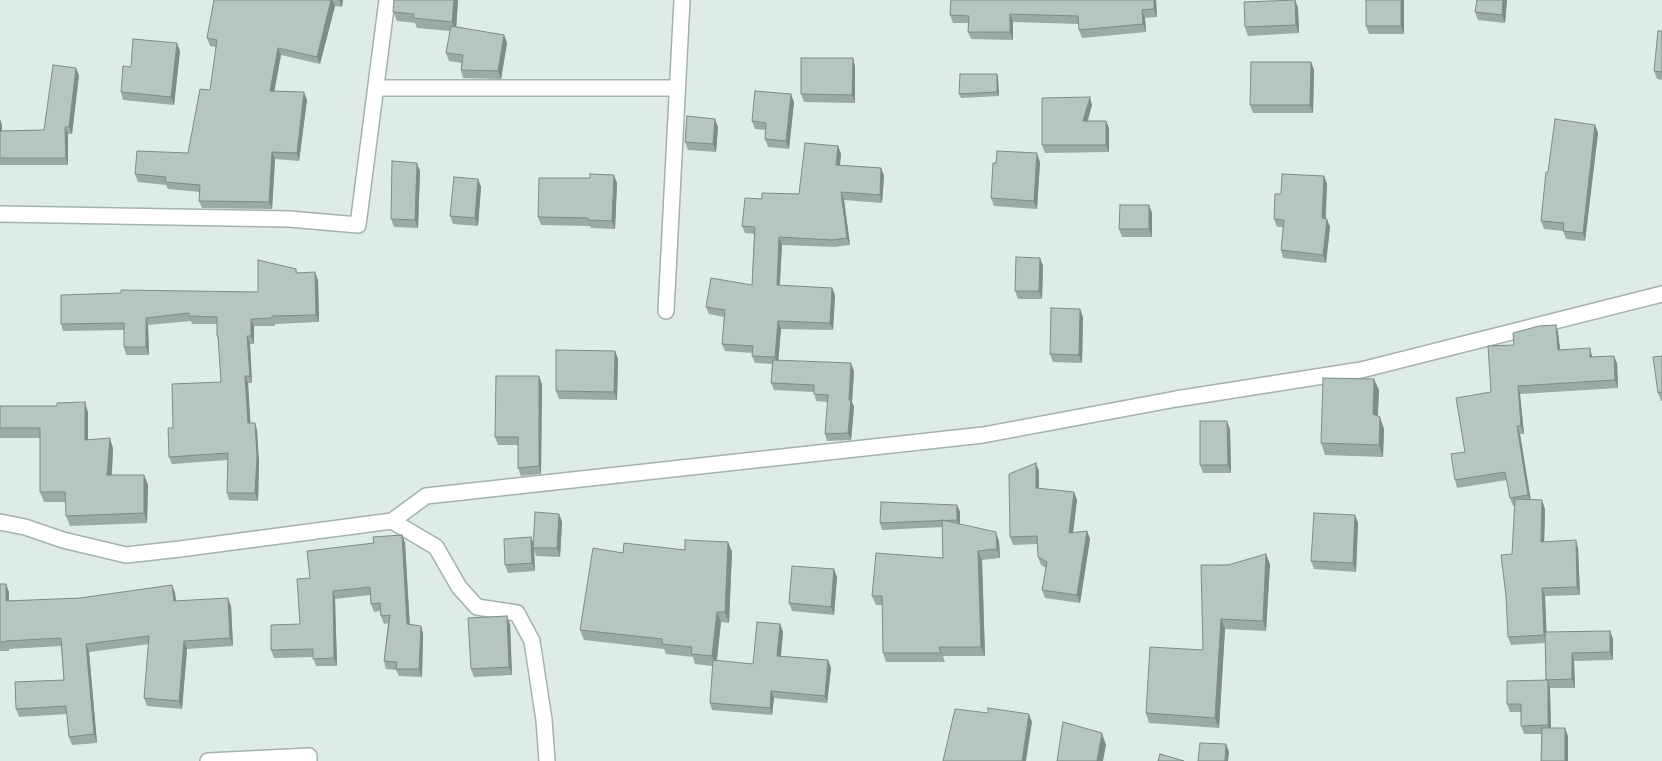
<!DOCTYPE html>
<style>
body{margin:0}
canvas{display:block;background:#dfebe6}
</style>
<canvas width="1662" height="761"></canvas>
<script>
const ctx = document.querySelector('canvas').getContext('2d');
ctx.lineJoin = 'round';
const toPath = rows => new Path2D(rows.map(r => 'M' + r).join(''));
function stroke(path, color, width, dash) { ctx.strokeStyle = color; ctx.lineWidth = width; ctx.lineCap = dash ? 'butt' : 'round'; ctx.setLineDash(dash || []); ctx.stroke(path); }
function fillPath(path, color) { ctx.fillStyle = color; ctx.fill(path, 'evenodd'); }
const minor = toPath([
 [376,88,677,88],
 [0,214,289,219,358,225,387,0],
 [666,311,682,0],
 [392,521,436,547,459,587,477,607,517,613,532,641,544,720,547,761],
 [0,522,25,527,63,540,126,555,180,549,392,521,426,496,983,435,1176,399,1361,370,1662,294],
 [208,761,309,756,309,761]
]);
const wall = toPath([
 [214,0,343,0,342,7,335,6,320,64,281,55,274,91,307,100,299,161,275,159,272,209,202,208,199,201,200,192,168,189,166,185,138,182,135,174,188,153,210,90,216,47,210,46,207,38],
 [458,0,456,27,504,35,507,43,501,79,463,78,461,70,462,63,449,61,446,53,450,31,417,28,415,23,397,21,393,12],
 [951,0,1156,0,1157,17,1145,18,1146,32,1082,38,1079,30,1079,24,1013,22,1013,40,971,39,968,32,969,23,953,23,950,15],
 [1295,0,1298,8,1299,33,1248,36,1245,27],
 [1507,0,1505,23,1478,20,1475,12],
 [1404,1,1404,34,1369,34,1366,26],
 [1662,31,1662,80,1657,79,1654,71],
 [180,51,174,105,123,100,121,92,131,67],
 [853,58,855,67,855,103,804,102,801,94],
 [1311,62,1314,70,1313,113,1253,113,1250,105],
 [997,74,998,78,999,96,961,98,959,94],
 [79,75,72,134,68,134,68,165,0,165,0,119,2,125,2,131,44,130],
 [794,102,789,149,768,147,765,139,766,130,755,129,752,121],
 [1092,105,1088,121,1106,121,1109,128,1109,152,1045,153,1042,145],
 [1595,125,1598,133,1585,241,1566,239,1563,231,1544,229,1541,221,1548,172],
 [718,127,716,152,688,150,685,142],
 [838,146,841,154,840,165,881,168,884,176,882,203,844,200,850,245,835,247,782,245,780,286,832,288,835,295,833,330,781,329,778,360,854,371,852,402,854,407,851,440,827,441,825,434,828,402,816,401,814,392,774,390,771,383,772,364,755,363,752,356,753,353,725,351,722,344,724,317,709,314,706,307,752,285,754,234,745,233,742,226,799,194],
 [1040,162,1037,209,994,206,991,198],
 [420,171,418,228,394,227,391,219],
 [1324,176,1327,184,1326,219,1330,227,1326,263,1283,258,1281,250,1283,227,1277,227,1274,219,1281,194],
 [478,179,481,187,478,226,453,224,450,216],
 [617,183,615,229,591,228,590,226,541,225,538,217],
 [1149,205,1152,213,1152,237,1122,237,1119,229],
 [1040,258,1043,266,1042,299,1018,299,1015,291],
 [296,269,297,273,318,280,319,322,275,324,275,326,254,326,254,344,250,344,252,383,248,383,250,423,257,430,259,464,258,501,229,500,227,493,228,460,172,464,169,457,173,428,221,382,219,342,217,336,217,324,192,324,191,321,148,325,149,355,126,355,124,347,124,330,63,331,61,324,258,292],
 [1083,317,1082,363,1053,362,1050,354],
 [1558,332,1560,350,1592,357,1617,363,1618,388,1520,394,1524,434,1520,434,1531,500,1545,509,1544,542,1578,548,1580,595,1545,596,1546,632,1613,639,1613,660,1574,661,1575,688,1550,688,1551,728,1568,736,1568,761,1541,761,1542,734,1524,734,1521,726,1521,712,1510,712,1507,704,1546,680,1545,643,1511,645,1508,637,1515,506,1513,506,1510,498,1507,480,1457,488,1455,480,1465,452,1491,392,1514,345],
 [615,351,618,359,617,400,559,399,556,391],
 [1662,356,1662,401,1661,401,1658,393],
 [542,384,541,474,521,476,518,468,518,445,498,445,495,437],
 [1379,390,1378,416,1384,429,1383,457,1325,455,1321,443],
 [0,406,88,412,88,440,113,448,112,475,144,475,148,485,147,523,70,526,66,516,66,502,44,502,40,492,40,438,0,438],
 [1230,429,1231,473,1203,473,1200,465],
 [1039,471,1039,488,1074,492,1077,500,1073,533,1087,531,1090,539,1080,603,1045,598,1042,590,1046,568,1041,565,1038,557,1038,544,1013,545,1010,537],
 [957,505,960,512,960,524,999,541,1000,558,982,560,985,656,943,656,945,662,886,662,883,653,882,605,876,605,872,596,943,558,942,527,882,530,880,523],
 [559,514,562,522,560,557,536,556,534,550,535,571,508,573,505,565,531,537,533,544],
 [1355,515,1358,523,1356,572,1314,569,1311,561],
 [402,535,405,543,410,625,421,626,423,634,422,677,399,676,396,670,386,669,384,661,388,623,384,624,381,616,380,611,374,612,371,604,370,595,335,599,337,666,316,666,313,657,274,658,271,650,300,624,310,578,374,543],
 [728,542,732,552,729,623,721,622,717,661,753,664,780,624,783,632,781,656,828,660,831,668,827,703,774,698,772,715,712,710,710,703,713,666,695,664,693,657,666,654,664,649,584,640,580,630,623,553,685,550],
 [1270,564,1266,631,1225,629,1219,728,1149,723,1146,713,1203,650,1201,565],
 [837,577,834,615,792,611,789,603],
 [0,584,9,592,9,601,80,598,172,585,175,593,176,601,231,606,233,646,187,649,182,709,147,706,144,698,149,644,89,652,97,743,72,745,69,737,67,714,19,717,16,709,64,680,61,646,9,649,9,651,0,651],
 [510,624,512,675,474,677,471,669]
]);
const shadedWall = toPath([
 [331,0,332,0,335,6,320,64,317,57],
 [339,0,343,0,342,7],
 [454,0,458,0,456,31,452,22],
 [1154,0,1156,0,1157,17,1154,9],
 [1295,0,1298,8,1299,33,1296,25],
 [1401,0,1404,0,1404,34,1401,26],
 [1503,0,1507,0,1505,23,1502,15],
 [1142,10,1145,18,1146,32,1143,24],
 [1010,14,1013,22,1013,40,1010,32],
 [504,35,507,43,501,79,498,71],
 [177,43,180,51,174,105,171,97],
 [278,48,281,55,273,99,270,91],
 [853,58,855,67,855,103,852,95],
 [1311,62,1314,70,1313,113,1310,105],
 [76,68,79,75,72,134,69,127],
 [997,74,998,78,999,96,997,92],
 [304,92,307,100,299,161,297,153],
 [791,94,794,102,789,149,786,141],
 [1090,97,1092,105,1085,128,1083,121],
 [0,119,2,125,2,138,0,133],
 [715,119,718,127,716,152,713,144],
 [1106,121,1109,128,1109,152,1106,145],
 [1595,125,1598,133,1585,241,1583,233],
 [65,127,68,134,68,165,66,158],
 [838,146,841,154,839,172,836,165],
 [272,152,275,159,272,209,269,202],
 [1037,153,1040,162,1037,209,1034,201],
 [417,163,420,171,418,228,415,220],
 [881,168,884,176,882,203,880,195],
 [614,175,617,183,615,229,612,221],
 [1324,176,1327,184,1325,226,1322,218],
 [478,179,481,187,478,226,475,218],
 [841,192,844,200,850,245,847,238],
 [1149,205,1152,213,1152,237,1149,229],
 [1327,219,1330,227,1326,263,1323,255],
 [779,237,782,245,779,293,777,285],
 [1040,258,1043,266,1042,299,1039,291],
 [315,272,318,280,319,322,316,315],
 [832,288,835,295,833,330,830,323],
 [1080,309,1083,317,1082,363,1079,355],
 [146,318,148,325,149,355,146,347],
 [251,319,254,326,254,344,251,336],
 [778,321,781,329,778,365,775,357],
 [1556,325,1558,332,1561,357,1558,350],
 [247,336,250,344,252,383,250,376],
 [1590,348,1592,356,1593,364,1590,357],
 [615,351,618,359,617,400,614,392],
 [1614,356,1617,363,1618,388,1615,380],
 [851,363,854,371,852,402,854,407,851,440,848,433,849,400],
 [245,376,248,383,251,431,248,423],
 [539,376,542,384,541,474,539,466],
 [1374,379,1379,390,1377,426,1373,414],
 [1518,386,1520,394,1524,434,1521,426],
 [85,402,88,412,88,450,85,440],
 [1380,417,1384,429,1383,457,1379,445],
 [1227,421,1230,429,1231,473,1228,465],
 [255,423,257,430,259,464,258,501,255,493],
 [1517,426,1520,434,1531,503,1528,495],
 [110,438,113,448,111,485,107,475],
 [1036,463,1039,471,1039,496,1036,488],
 [144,475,148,485,147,523,144,513],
 [1074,492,1077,500,1072,541,1069,533],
 [1542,500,1545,509,1544,550,1541,542],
 [957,505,960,512,960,527,957,520],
 [559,514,562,522,560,557,557,548],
 [1355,515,1358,523,1356,572,1353,563],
 [1087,531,1090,539,1080,603,1077,595],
 [996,532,999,541,1000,558,997,549],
 [402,535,405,543,410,632,407,624],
 [531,537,534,545,533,548,534,550,535,571,532,563],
 [1576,540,1578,548,1580,595,1577,587],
 [728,542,732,552,729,623,725,612],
 [978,551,982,560,985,656,981,647],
 [1266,554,1270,564,1266,631,1263,621],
 [834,569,837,577,834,615,831,607],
 [6,584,9,592,9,609,6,601],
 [172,585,175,593,177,609,174,601],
 [1542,588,1545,596,1547,643,1544,635],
 [333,591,335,599,337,666,334,658],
 [228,598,231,606,233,646,230,638],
 [717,612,721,622,716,666,712,656],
 [507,616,510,624,512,675,509,667],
 [1221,619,1225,629,1219,728,1215,718],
 [780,624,783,632,780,663,777,656],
 [421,626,423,634,422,677,419,669],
 [1610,631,1613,639,1613,660,1610,652],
 [184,641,187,649,182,709,179,701],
 [86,644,89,652,97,743,94,734],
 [1572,653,1574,661,1575,688,1572,679],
 [828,660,831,668,827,703,825,696],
 [1548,680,1550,688,1551,733,1548,725],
 [771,691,774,698,772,715,770,708],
 [1029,714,1032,722,1026,761,1022,761],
 [1565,728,1568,736,1568,761,1565,761],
 [1102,733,1106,745,1103,761,1097,761],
 [1226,744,1229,752,1228,761,1225,761]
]);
const building = toPath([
 [214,0,331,0,317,57,278,48,270,91,304,92,297,153,272,152,269,202,199,201,200,185,165,182,166,177,135,174,137,151,188,153,200,89,210,90,217,40,207,38,214,0],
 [394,0,454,0,452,22,413,18,414,14,393,12,394,0],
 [951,0,1154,0,1154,9,1142,10,1143,24,1079,30,1078,16,1010,14,1010,32,968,32,969,16,950,15,951,0],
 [1295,0,1296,25,1245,27,1244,2,1295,0],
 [1366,0,1401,0,1401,26,1366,26,1366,0],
 [1477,0,1503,0,1502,15,1475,12,1477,0],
 [451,26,504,35,498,71,461,70,463,55,446,53,451,26],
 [1658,31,1662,31,1662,72,1654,71,1658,31],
 [133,39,177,43,171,97,121,92,123,66,131,67,133,39],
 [801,58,853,58,852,95,801,94,801,58],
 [1251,62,1311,62,1310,105,1250,105,1251,62],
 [53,65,76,68,69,127,65,127,66,158,0,158,0,131,44,130,53,65],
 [960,74,997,74,997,92,959,94,960,74],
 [755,91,791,94,786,141,765,139,766,123,752,121,755,91],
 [1090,97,1083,121,1106,121,1106,145,1042,145,1042,98,1090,97],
 [687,116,715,119,713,144,685,142,687,116],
 [1555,119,1595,125,1583,233,1563,231,1564,223,1541,221,1546,172,1548,172,1555,119],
 [805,143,838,146,836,165,881,168,880,195,841,192,847,238,832,240,779,237,777,285,832,288,830,323,778,321,775,357,752,356,753,346,722,344,725,310,706,307,711,278,752,285,755,227,742,226,745,198,762,199,762,193,799,194,805,143],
 [997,151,1037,153,1034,201,991,198,993,163,996,163,997,151],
 [392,161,417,163,415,220,391,219,392,161],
 [590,174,614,175,612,221,588,220,588,218,538,217,539,178,590,178,590,174],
 [1282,174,1324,176,1322,218,1327,219,1323,255,1281,250,1284,220,1274,219,1275,194,1281,194,1282,174],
 [454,177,478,179,475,218,450,216,454,177],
 [1120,205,1149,205,1149,229,1119,229,1120,205],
 [1016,257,1040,258,1039,291,1015,291,1016,257],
 [258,260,296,269,296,273,315,272,316,315,272,316,272,318,251,319,251,336,247,336,250,376,245,376,248,423,255,423,257,456,255,493,227,493,228,453,169,457,168,428,173,428,172,384,221,382,218,336,217,336,217,317,189,316,189,313,146,318,146,347,124,347,124,323,61,324,61,295,121,293,121,290,258,292,258,260],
 [1051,308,1080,309,1079,355,1050,354,1051,308],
 [1556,325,1558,350,1590,348,1590,357,1614,356,1615,380,1518,386,1521,426,1517,426,1528,495,1510,498,1505,472,1455,480,1451,454,1465,452,1456,398,1491,392,1488,346,1514,345,1513,333,1539,326,1556,325],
 [556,350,615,351,614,392,556,391,556,350],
 [1662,356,1662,392,1658,393,1653,357,1662,356],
 [773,360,851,363,849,400,851,400,848,433,825,434,828,395,814,394,814,385,771,383,773,360],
 [496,376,539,376,539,466,518,468,518,437,495,437,496,376],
 [1323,378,1374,379,1373,414,1380,417,1379,445,1321,443,1323,378],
 [85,402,85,440,110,438,107,475,144,475,144,513,66,516,65,492,40,492,40,428,0,428,0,406,57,406,57,403,85,402],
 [1200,421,1227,421,1228,465,1200,465,1200,421],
 [1036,463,1036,488,1074,492,1069,533,1087,531,1077,595,1042,590,1047,562,1038,557,1037,536,1010,537,1009,474,1036,463],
 [1515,499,1542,500,1541,542,1576,540,1577,587,1542,588,1544,635,1508,637,1506,596,1501,555,1512,554,1515,499],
 [881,502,957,505,957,520,880,523,881,502],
 [535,512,559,514,557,548,533,548,535,512],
 [1314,513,1355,515,1353,563,1311,561,1314,513],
 [942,520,996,532,997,549,978,551,981,647,939,647,941,653,883,653,882,596,872,596,876,553,943,558,942,520],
 [402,535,407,624,421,626,419,669,396,669,397,662,384,661,390,615,381,616,380,603,371,604,370,587,333,591,334,658,313,659,313,649,271,650,271,625,300,624,297,579,310,578,307,551,374,543,373,537,402,535],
 [531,537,532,563,505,565,504,539,531,537],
 [685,540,728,542,725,612,717,612,712,656,691,654,692,647,662,644,662,639,580,630,593,548,623,553,624,543,685,550,685,540],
 [1266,554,1263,621,1221,619,1215,718,1146,713,1150,647,1203,650,1201,565,1228,565,1266,554],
 [792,566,834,569,831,607,789,603,792,566],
 [0,584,6,584,6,601,80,598,172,585,174,601,228,598,230,638,184,641,179,701,144,698,149,636,86,644,94,734,69,737,66,706,16,709,15,682,64,680,61,638,6,641,6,642,0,642,0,584],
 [507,616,509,667,471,669,468,618,507,616],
 [757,622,780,624,777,656,828,660,825,696,771,691,770,708,710,703,713,660,753,664,757,622],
 [1610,631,1610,652,1572,653,1572,679,1546,680,1545,632,1610,631],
 [1548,680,1548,725,1521,726,1521,704,1507,704,1507,681,1548,680],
 [988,708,1029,714,1022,761,943,761,955,709,988,713,988,708],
 [1063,722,1102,733,1097,761,1057,761,1063,722],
 [1542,728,1565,728,1565,761,1541,761,1542,728],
 [1200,743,1226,744,1225,761,1198,761,1200,743],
 [1160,754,1184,761,1158,761,1160,754]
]);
stroke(minor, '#a2b3ad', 18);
stroke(minor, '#fff', 15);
fillPath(wall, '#9baaa4');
fillPath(shadedWall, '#7e8b86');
fillPath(building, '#b4c6bf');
stroke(building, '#7e8b86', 1);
</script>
